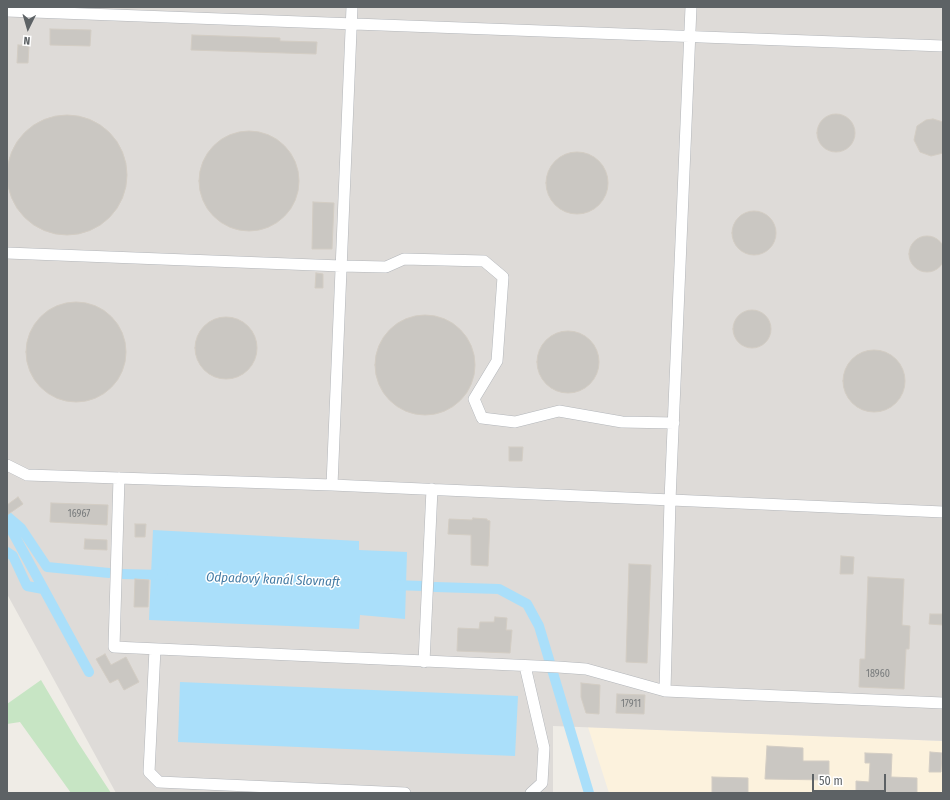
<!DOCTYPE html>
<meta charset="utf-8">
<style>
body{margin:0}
#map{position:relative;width:950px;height:800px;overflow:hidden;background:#efece6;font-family:"Fira Sans Condensed",sans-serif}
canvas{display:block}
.frame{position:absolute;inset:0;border:8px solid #5d6265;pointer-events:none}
.north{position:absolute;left:8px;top:8px;width:40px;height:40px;-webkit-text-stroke:3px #fff;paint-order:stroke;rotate:185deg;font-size:11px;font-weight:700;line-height:16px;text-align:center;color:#5d6265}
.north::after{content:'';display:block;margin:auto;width:14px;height:18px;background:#5d6265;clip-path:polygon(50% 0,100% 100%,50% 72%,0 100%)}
.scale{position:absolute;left:812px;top:774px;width:74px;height:18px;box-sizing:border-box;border:2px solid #5d6265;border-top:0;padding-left:5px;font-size:12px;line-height:14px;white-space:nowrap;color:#5d6265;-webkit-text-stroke:3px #fff;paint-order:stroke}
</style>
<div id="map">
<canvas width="950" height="800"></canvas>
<div class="frame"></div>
<div class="north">N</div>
<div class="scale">50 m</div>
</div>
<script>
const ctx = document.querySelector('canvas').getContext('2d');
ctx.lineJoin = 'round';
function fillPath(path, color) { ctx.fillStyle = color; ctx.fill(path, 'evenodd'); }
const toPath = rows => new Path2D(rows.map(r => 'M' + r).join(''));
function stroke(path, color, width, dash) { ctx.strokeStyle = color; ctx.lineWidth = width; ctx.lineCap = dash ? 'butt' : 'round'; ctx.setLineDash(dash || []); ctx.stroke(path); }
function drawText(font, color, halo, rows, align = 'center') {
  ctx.font = font + ' "Fira Sans Condensed",sans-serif'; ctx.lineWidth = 3; ctx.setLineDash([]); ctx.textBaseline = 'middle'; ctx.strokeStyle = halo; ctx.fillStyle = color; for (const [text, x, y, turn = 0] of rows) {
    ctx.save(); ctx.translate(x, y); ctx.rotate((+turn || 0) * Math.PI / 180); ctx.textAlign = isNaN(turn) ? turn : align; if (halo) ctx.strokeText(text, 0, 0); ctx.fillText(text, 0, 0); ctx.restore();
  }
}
const commercial = toPath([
 [588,727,943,741,943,793,609,793]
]);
const industrial = toPath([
 [7,7,943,7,943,741,553,726,553,793,104,793,116,793,7,594]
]);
const green = toPath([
 [41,680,77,741,111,793,71,793,20,722,7,724,7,704]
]);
const water = toPath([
 [153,530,359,541,359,550,407,552,405,619,360,615,359,629,149,620],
 [180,682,518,696,515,756,178,742]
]);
const canal = toPath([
 [7,516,21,528,47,567,109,573],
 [7,522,89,672],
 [7,552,13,556,27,586,43,589],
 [123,574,163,575],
 [393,585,423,586],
 [435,587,499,589,527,604,539,626,589,793]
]);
const building = toPath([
 [50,29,91,30,90,46,50,45,50,29],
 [192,35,280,38,280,41,317,42,316,54,191,50,192,35],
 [18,45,29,45,28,63,17,63,18,45],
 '817 133a19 19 0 1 1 38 0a19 19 0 1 1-38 0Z',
 '7 175a60 60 0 1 1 120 0a60 60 0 1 1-120 0Z',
 [933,119,943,122,943,153,931,156,920,152,914,140,917,126,926,120,933,119],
 '199 181a50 50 0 1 1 100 0a50 50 0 1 1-100 0Z',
 '546 183a31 31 0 1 1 62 0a31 31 0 1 1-62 0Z',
 [313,202,334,203,332,249,312,249,313,202],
 '732 233a22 22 0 1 1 44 0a22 22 0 1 1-44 0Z',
 '909 254a18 18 0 1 1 36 0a18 18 0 1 1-36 0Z',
 [316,273,323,274,323,288,315,288,316,273],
 '26 352a50 50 0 1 1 100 0a50 50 0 1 1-100 0Z',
 '733 329a19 19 0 1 1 38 0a19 19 0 1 1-38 0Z',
 '375 365a50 50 0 1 1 100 0a50 50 0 1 1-100 0Z',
 '195 348a31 31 0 1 1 62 0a31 31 0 1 1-62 0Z',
 '537 362a31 31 0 1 1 62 0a31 31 0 1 1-62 0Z',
 '843 381a31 31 0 1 1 62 0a31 31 0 1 1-62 0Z',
 [509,447,523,447,522,461,509,461,509,447],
 [18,497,23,504,7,515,7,505,18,497],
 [51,503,108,505,107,525,50,522,51,503],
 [473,518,487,519,487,520,490,521,488,566,471,565,471,535,448,534,449,519,472,520,473,518],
 [135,524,146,524,145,537,135,537,135,524],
 [85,539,107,540,107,550,84,549,85,539],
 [841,556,854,557,853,574,840,574,841,556],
 [629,564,651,565,647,663,626,662,629,564],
 [868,577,904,579,902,625,910,626,909,649,906,649,904,689,859,687,860,659,865,659,868,577],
 [135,579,149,580,148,607,134,607,135,579],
 [930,614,943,614,943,625,929,624,930,614],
 [495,617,507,618,506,630,512,630,510,653,457,651,458,628,479,629,480,622,494,622,495,617],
 [105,654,111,665,126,657,139,682,124,690,118,679,110,683,96,659,105,654],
 [581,683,600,685,599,714,586,713,581,697,581,683],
 [617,694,645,695,644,714,616,713,617,694],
 [767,746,803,748,803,761,829,761,829,780,765,779,767,746],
 [930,752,942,753,941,772,929,772,930,752],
 [865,753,892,754,891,777,917,778,917,793,856,793,856,781,869,782,870,763,865,763,865,753],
 [712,777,748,778,748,793,712,793,712,777]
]);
const minor = toPath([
 [7,11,943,46],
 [7,253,341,266,386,267,404,259,484,261,503,277,497,361,474,399,482,418,515,422,559,411,622,422,674,423],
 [7,465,27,475,332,485,352,7],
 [119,478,114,647,558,667,586,669,665,691,943,703],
 [332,485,943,512],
 [155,649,149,772,159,782,405,793],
 [424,662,432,489],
 [525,666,544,748,542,783,531,793],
 [665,691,670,500,691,7]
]);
const numberNames = [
 ["16967",79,514],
 ["18960",878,674],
 ["17911",631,704]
];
const waterNames = [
 ["Odpadový kanál Slovnaft",273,580,2]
];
fillPath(commercial, '#fcf2dd');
fillPath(industrial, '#dedbd8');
fillPath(green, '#c7e5c4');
fillPath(water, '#aadffa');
stroke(canal, '#aadffa', 10);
fillPath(building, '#cac7c2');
stroke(building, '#d3cdc4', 1);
stroke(minor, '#b3b6ba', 12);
stroke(minor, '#fff', 11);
drawText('10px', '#787b7c', null, numberNames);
drawText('italic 13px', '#447ba4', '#fff', waterNames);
</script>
